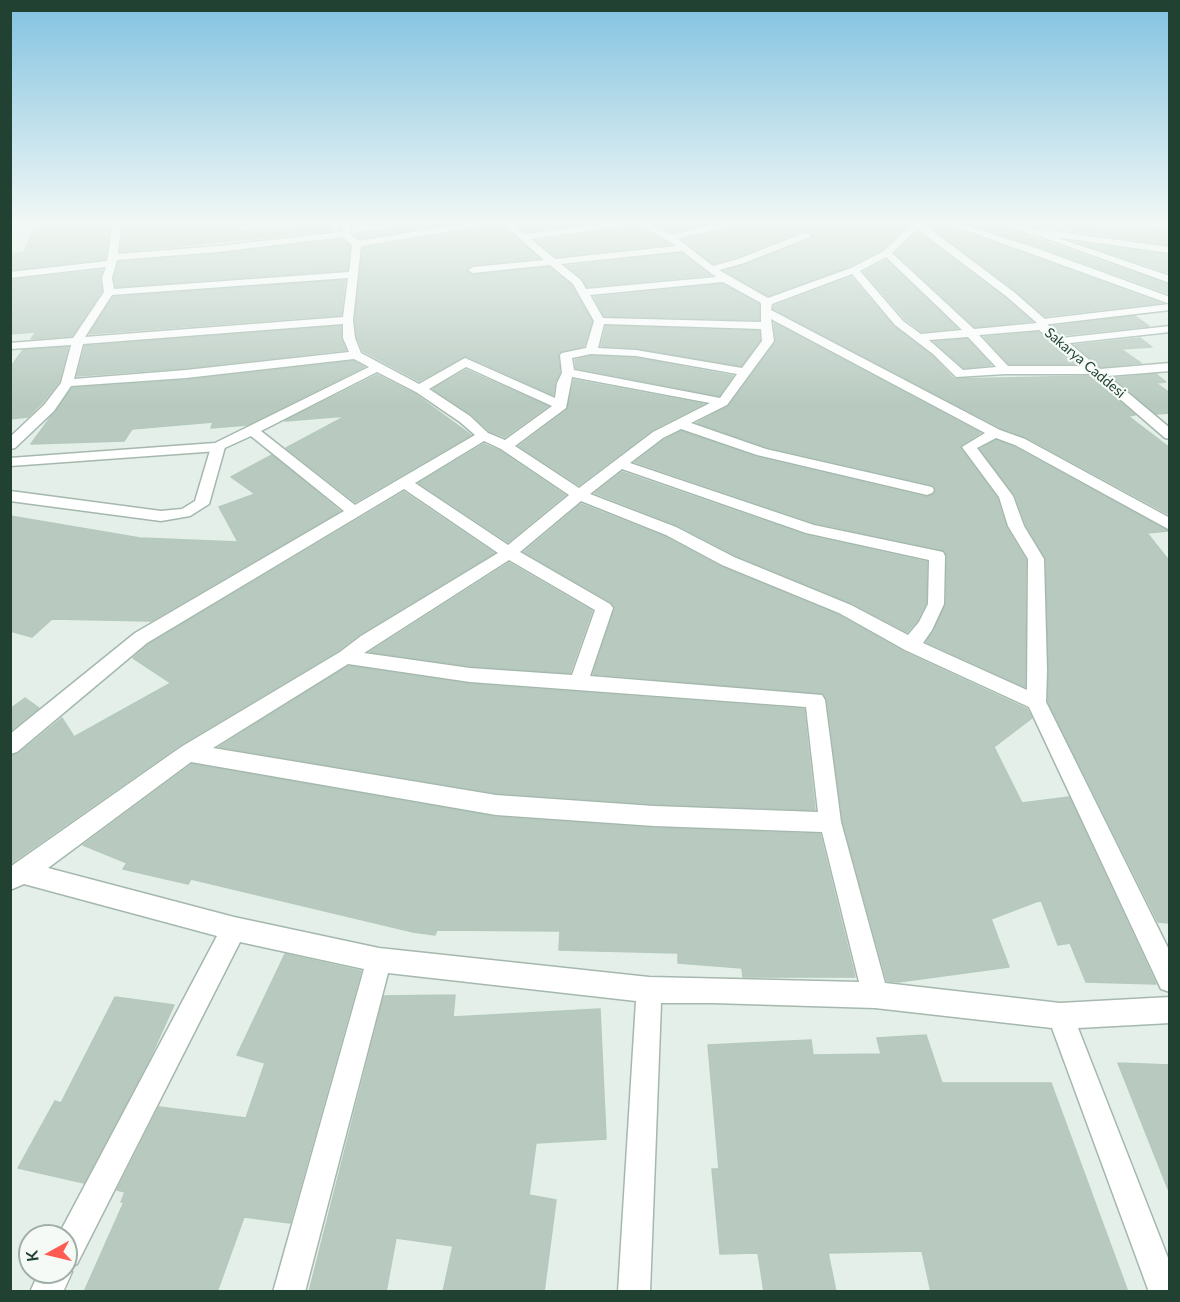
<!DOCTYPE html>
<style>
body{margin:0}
#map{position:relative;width:1180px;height:1302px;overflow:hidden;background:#e3efe8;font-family:Lato,sans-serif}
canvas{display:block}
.frame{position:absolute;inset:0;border:12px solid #214233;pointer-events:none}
.north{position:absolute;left:18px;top:1224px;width:60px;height:60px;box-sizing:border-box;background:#f5faf6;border:2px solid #a0b0a8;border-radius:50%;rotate:262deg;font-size:16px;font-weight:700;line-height:24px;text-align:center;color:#214233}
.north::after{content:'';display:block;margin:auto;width:21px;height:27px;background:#ff5b51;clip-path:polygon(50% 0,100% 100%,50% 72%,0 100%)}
</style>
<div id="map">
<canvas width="1180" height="1302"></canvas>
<div class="frame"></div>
<div class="north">K</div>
</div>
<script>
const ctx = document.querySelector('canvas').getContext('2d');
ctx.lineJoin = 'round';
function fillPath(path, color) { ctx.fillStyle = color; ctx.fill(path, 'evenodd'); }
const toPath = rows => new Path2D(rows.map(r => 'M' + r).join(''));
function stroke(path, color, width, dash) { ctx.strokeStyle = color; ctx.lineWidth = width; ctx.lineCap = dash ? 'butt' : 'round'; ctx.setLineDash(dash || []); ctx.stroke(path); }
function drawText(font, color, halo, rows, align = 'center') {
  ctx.font = font + ' Lato,sans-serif'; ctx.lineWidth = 4.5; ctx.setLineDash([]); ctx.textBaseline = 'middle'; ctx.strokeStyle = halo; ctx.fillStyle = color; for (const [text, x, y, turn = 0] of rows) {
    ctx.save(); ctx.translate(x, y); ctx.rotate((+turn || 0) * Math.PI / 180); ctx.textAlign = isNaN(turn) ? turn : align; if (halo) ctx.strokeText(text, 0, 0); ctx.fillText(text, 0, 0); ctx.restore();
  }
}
const building = toPath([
 [36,223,111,223,105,259,10,270,10,254,24,252,36,223],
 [123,223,240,223,241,230,332,224,332,231,120,252,123,223],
 [393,223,455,223,360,239,354,233,394,228,393,223],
 [487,223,500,223,539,258,473,265,467,268,467,272,473,275,549,267,571,285,592,321,584,346,558,353,560,373,555,382,553,395,466,356,419,381,363,351,357,337,355,320,363,248,481,228,487,223],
 [514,223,593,223,526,232,514,223],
 [629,223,636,223,669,244,556,257,536,241,623,228,629,223],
 [652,223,712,223,672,233,652,223],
 [735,223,910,223,883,249,850,266,768,296,725,271,811,239,812,231,803,231,737,257,713,264,683,240,733,227,735,223],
 [925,223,944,223,945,225,1160,303,1045,316,1015,290,925,223],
 [964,223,1001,223,1026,235,1170,285,1170,294,1040,247,964,223],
 [1020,223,1056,223,1156,230,1170,234,1170,245,1020,223],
 [917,232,1005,298,1032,321,975,327,895,253,917,232],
 [342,239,350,246,347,270,116,287,114,278,119,262,218,254,342,239],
 [1079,243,1170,255,1170,273,1079,243],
 [681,253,710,275,587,287,582,278,567,266,681,253],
 [886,260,957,328,922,332,905,319,864,272,886,260],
 [103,270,100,278,102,291,72,336,31,339,36,332,10,334,10,280,103,270],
 [851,277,893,326,932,356,954,379,1090,376,1135,415,1128,416,1170,448,1170,515,1026,437,1001,428,773,309,774,306,851,277],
 [345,280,341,315,89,334,113,297,345,280],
 [723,284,759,304,759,320,604,316,594,297,723,284],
 [1135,316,1149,326,1064,335,1053,326,1135,316],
 [774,323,980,433,961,445,960,448,997,498,1006,527,1026,560,1025,687,926,642,946,604,947,556,943,550,815,523,635,462,664,440,681,431,756,457,926,497,934,494,936,489,933,485,767,447,697,423,729,406,776,342,774,323],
 [341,326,341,339,346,350,186,368,77,376,85,346,341,326],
 [606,326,759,331,760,340,741,366,636,348,601,346,606,326],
 [1038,332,1076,364,1009,364,984,337,1038,332],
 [1140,338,1152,347,1121,349,1141,363,1101,367,1075,345,1140,338],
 [967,339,991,365,964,368,934,342,967,339],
 [68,347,59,382,42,403,28,417,10,419,10,368,23,350,68,347],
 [591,356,636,358,733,376,719,396,576,368,575,360,591,356],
 [354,361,364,367,247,425,211,428,213,422,132,429,124,441,31,444,72,388,186,380,354,361],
 [466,370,548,406,505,437,489,431,471,414,433,389,466,370],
 [1156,374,1166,382,1156,383,1170,393,1170,413,1156,414,1114,378,1156,374],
 [377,375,415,394,471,435,355,502,286,448,346,416,285,421,377,375],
 [574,380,703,404,652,430,579,485,519,446,567,410,574,380],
 [996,440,1014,447,1168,531,1147,533,1170,562,1170,923,1158,922,1048,702,1046,559,1026,525,1015,495,980,449,996,440],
 [484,444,500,451,565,495,508,542,419,483,484,444],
 [272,455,340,511,151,621,52,619,32,637,10,631,10,516,140,538,238,542,219,507,255,494,231,477,272,455],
 [622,472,805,535,927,562,926,603,917,621,907,632,852,603,735,555,677,525,595,493,622,472],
 [404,492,494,553,360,634,339,650,180,745,10,864,10,756,18,754,62,718,74,737,171,683,133,658,149,644,404,492],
 [581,504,665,537,721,567,838,615,904,652,1027,709,1032,718,994,747,1022,803,1069,797,1156,984,1086,982,1070,943,1058,945,1041,900,991,919,1009,967,898,982,887,981,843,822,827,700,824,694,593,674,615,607,611,602,524,552,581,504],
 [509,563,592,611,570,673,470,666,370,652,509,563],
 [348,666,470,684,804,709,815,810,654,804,496,793,219,747,348,666],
 [25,698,39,708,10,731,10,709,25,698],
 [192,764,496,817,654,828,820,834,855,977,743,977,742,968,678,963,678,953,559,950,560,931,437,930,435,935,413,932,191,879,188,884,123,869,127,863,83,845,192,764],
 [285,954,361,971,290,1223,244,1217,217,1292,84,1292,124,1202,121,1202,125,1192,117,1190,159,1107,246,1118,265,1063,237,1055,285,954],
 [455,995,453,1017,600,1009,606,1139,536,1143,529,1195,556,1200,544,1292,443,1292,453,1246,396,1238,386,1292,309,1292,384,996,455,995],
 [115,997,174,1005,150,1058,84,1183,18,1168,55,1101,61,1103,115,997],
 [926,1035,942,1083,1051,1083,1128,1292,931,1292,922,1251,828,1253,836,1292,764,1292,758,1253,720,1254,712,1169,719,1169,708,1045,811,1040,813,1055,881,1054,877,1038,926,1035],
 [1118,1063,1170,1065,1170,1188,1168,1189,1118,1063]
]);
const lane = toPath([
 [1170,304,1170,310,1042,325,1037,322,1042,319,1170,304],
 [1170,326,1170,332,1061,344,1055,341,1061,338,1170,326],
 [218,443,225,447,209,504,190,516,161,521,10,501,10,491,161,511,182,509,195,501,211,447,218,443]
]);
const street = toPath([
 [113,223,121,223,118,254,218,246,341,232,343,223,351,223,350,233,359,241,467,223,485,223,481,226,361,246,353,320,355,338,361,353,419,384,465,358,555,398,557,383,562,373,560,355,562,353,586,348,594,321,573,284,550,265,473,273,468,270,473,267,544,260,502,223,511,223,525,234,607,223,627,223,623,226,531,239,555,259,676,246,638,223,648,223,672,235,720,223,733,223,732,225,678,239,713,266,738,259,804,233,810,233,810,237,744,263,719,270,768,298,851,268,884,251,913,223,922,223,1014,292,1046,320,1048,325,1100,369,1170,363,1170,371,1108,376,1170,428,1170,439,1165,438,1091,374,1005,374,956,377,933,354,895,325,852,274,772,304,771,310,1000,430,1025,439,1170,518,1170,530,1015,445,996,438,977,448,1013,496,1024,526,1044,559,1047,671,1046,702,1170,952,1170,992,1161,989,1029,707,905,650,839,613,722,565,666,535,581,501,520,552,610,604,613,608,590,676,822,695,825,700,841,822,885,983,1060,1003,1170,997,1170,1023,1078,1028,1170,1263,1170,1292,1149,1292,1052,1028,875,1008,713,1003,661,1003,650,1292,618,1292,636,1001,388,973,305,1292,273,1292,364,969,240,942,77,1264,70,1267,72,1272,63,1292,30,1292,39,1272,66,1272,66,1236,58,1236,217,936,24,884,10,890,10,867,181,747,340,652,361,636,498,553,404,489,147,643,17,752,10,754,10,734,135,633,344,511,251,436,218,451,10,466,10,458,215,443,369,367,354,359,186,378,71,386,54,411,15,448,10,449,10,437,44,405,61,383,71,345,10,349,10,343,73,338,104,292,102,278,106,267,10,278,10,272,107,261,113,223],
 [917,229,1006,296,1037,323,974,329,892,253,917,229],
 [343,237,352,245,349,272,114,289,112,278,117,260,218,252,343,237],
 [682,251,716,277,586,289,581,280,561,264,682,251],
 [886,257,962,330,921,334,903,321,860,271,886,257],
 [348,278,343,317,85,337,112,295,348,278],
 [723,282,761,303,761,322,603,318,590,295,723,282],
 [771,319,985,433,962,447,999,497,1008,526,1028,559,1027,690,923,643,932,630,944,604,945,556,943,552,814,525,630,463,663,438,681,429,757,455,927,495,932,493,934,490,932,487,766,449,691,423,727,405,774,341,771,319],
 [343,324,343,338,349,352,186,370,74,379,83,344,343,324],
 [604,324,761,329,762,341,742,368,636,350,598,348,604,324],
 [1039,330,1082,366,1008,366,979,335,1039,330],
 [968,337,996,367,963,370,929,340,968,337],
 [591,354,636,356,737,374,720,398,574,370,572,358,591,354],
 [466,367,552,406,505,440,488,433,470,416,429,389,466,367],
 [377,372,416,392,460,422,475,435,355,505,261,431,377,372],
 [572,377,710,403,653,432,579,488,515,446,566,408,572,377],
 [484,441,501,449,569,495,508,545,415,483,484,441],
 [622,469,806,533,929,560,928,604,919,622,908,635,851,605,734,557,676,527,590,494,622,469],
 [509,560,595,610,572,675,470,668,364,653,509,560],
 [348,664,470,682,806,707,818,812,654,806,496,795,213,748,348,664],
 [191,762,496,815,654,826,822,832,859,982,649,977,379,948,234,917,48,868,191,762],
 [1127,223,1170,223,1170,229,1131,226,1127,223],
 [1029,228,1170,247,1170,253,1026,233,1024,231,1029,228]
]);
const secondary = toPath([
 [946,223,958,223,1039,249,1170,297,1170,304,946,223],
 [1003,223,1014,223,1170,276,1170,283,1003,223]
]);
const farStreetnames = [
 ["Sakarya Caddesi",1085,363,40]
];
fillPath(building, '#b8cac0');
stroke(building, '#b5c9bd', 1.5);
stroke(lane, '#a5b8ae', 3);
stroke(street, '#a5b8ae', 3);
stroke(secondary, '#a1bbad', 3);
fillPath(lane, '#fff');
fillPath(street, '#fff');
fillPath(secondary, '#fff');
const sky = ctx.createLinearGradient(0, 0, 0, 405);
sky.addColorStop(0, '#81c2e1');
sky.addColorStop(0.55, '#f2f8f5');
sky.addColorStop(1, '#f2f8f500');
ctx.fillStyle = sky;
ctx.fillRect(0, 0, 1180, 405);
drawText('14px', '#214233', '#f5faf6', farStreetnames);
</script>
